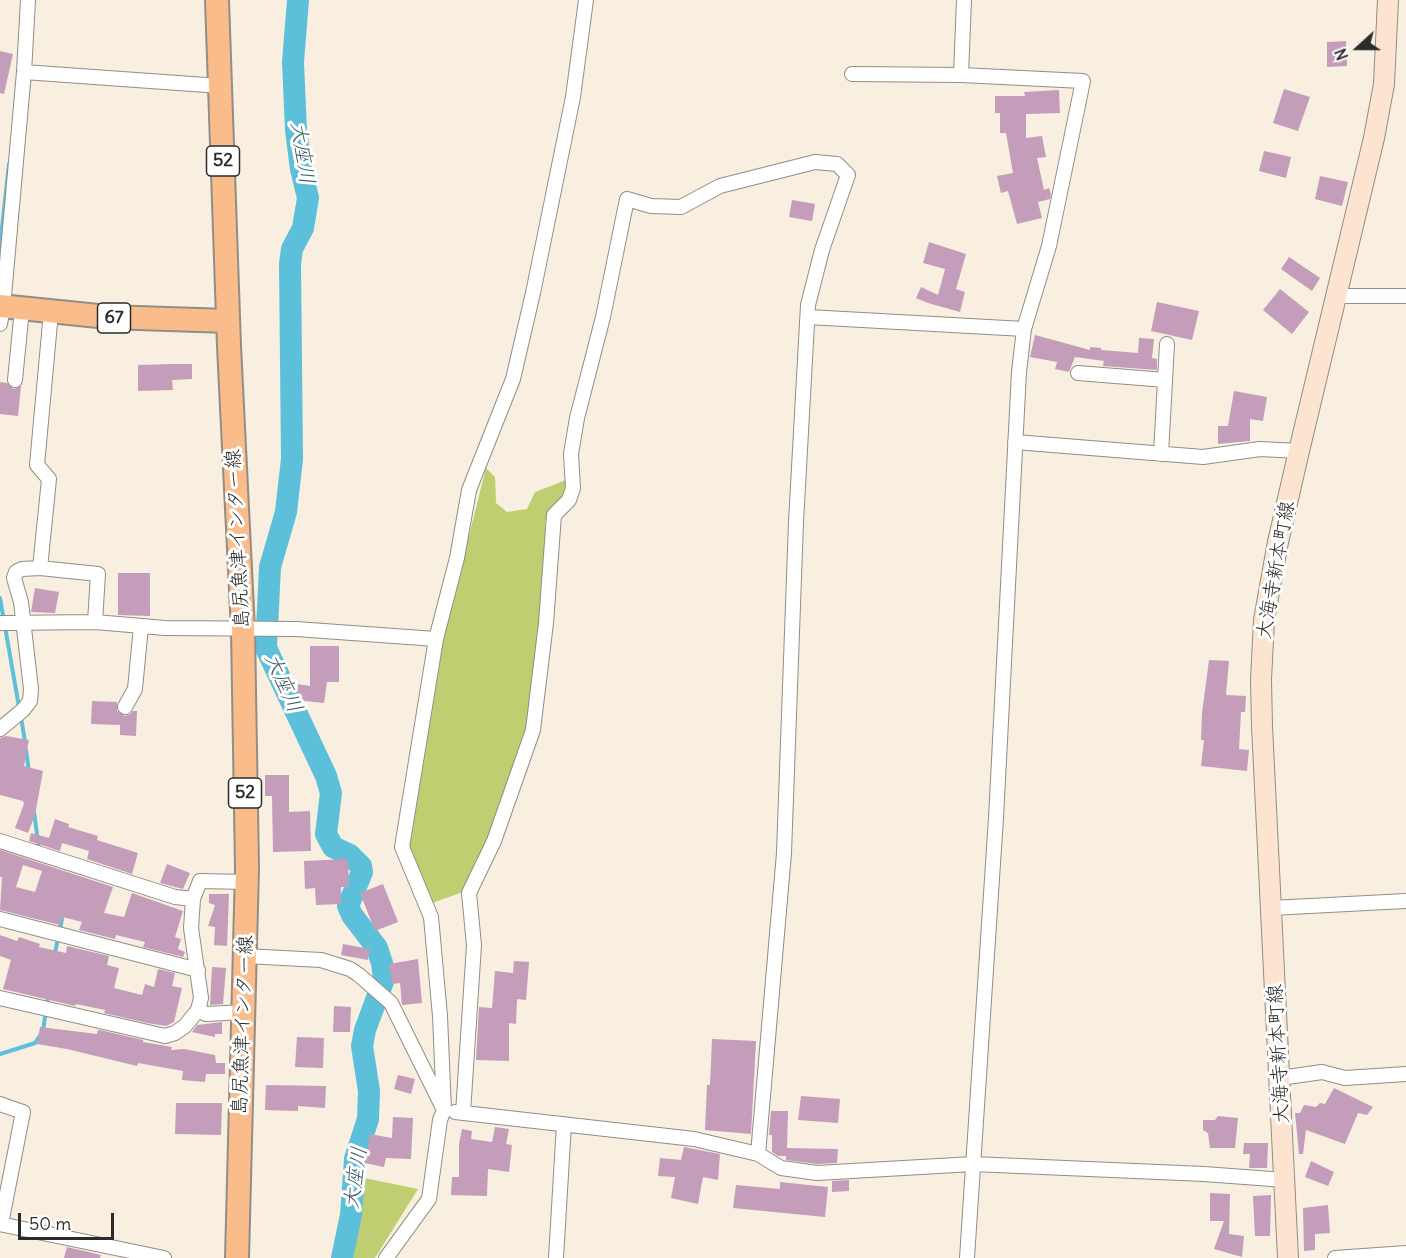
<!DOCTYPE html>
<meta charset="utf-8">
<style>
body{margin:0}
#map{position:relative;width:1406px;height:1258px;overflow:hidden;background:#f8efe0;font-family:Delius,sans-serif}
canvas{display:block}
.north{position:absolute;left:1328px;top:18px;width:60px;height:60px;-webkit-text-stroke:4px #fff;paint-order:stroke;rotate:249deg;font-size:16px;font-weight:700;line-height:24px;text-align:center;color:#2b2b2b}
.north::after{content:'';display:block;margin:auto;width:21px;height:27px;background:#2b2b2b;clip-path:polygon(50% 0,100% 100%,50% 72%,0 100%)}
.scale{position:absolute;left:18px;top:1213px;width:96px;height:27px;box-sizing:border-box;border:3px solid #2b2b2b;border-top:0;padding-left:8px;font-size:18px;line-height:21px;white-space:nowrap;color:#2b2b2b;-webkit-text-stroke:4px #fff;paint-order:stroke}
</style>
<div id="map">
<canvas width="1406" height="1258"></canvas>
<div class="north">N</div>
<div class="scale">50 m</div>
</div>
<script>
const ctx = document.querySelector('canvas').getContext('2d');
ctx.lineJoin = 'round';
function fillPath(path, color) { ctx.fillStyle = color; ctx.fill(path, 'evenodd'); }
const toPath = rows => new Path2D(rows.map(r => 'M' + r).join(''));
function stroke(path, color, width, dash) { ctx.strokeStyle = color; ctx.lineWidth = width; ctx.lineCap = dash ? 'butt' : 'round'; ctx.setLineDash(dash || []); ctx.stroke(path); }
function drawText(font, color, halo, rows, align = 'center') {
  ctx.font = font + ' Delius,"Klee One",sans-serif'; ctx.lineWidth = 6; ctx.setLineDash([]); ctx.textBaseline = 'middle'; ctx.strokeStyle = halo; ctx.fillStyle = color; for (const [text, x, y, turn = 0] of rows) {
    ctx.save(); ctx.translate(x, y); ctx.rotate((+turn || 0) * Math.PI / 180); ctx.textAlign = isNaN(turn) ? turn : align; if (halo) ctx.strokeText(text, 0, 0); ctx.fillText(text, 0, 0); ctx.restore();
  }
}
const green = toPath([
 [486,468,495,477,496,503,507,512,527,509,535,492,566,480,564,493,556,504,545,523,546,562,528,721,488,837,463,892,432,903,407,845,443,639],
 [364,1178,418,1189,375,1258,353,1258]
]);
const stream = toPath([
 [0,246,9,164],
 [0,598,19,707],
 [21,717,25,742],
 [26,750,29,772],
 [34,812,39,849],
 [55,953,62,919],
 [0,1054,35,1043,43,1031,48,996]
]);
const river = toPath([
 [298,0,293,62,296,130,301,169,308,198,303,228,292,249,290,264,292,459,286,512,270,567,266,648,326,776,331,793,326,834,333,847,350,855,361,866,362,872,348,906,352,915,377,948,382,963,384,979,365,1030,362,1046,369,1091,368,1119,355,1159,351,1215,342,1258]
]);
const building = toPath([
 [1346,41,1347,66,1327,67,1327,42],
 [0,51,13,54,4,94,0,93],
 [1284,89,1310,97,1298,131,1273,123],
 [1059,90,1060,113,1026,114,1026,138,1042,136,1046,157,1037,158,1044,190,1049,188,1051,194,1050,199,1038,202,1042,218,1017,224,1008,191,1001,193,997,176,1013,173,1006,133,1000,133,1000,113,995,113,995,96,1025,96,1024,92],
 [1264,151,1291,157,1286,178,1259,171],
 [1320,176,1348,182,1342,206,1315,199],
 [792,200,815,204,812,221,789,217],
 [929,242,966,254,956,289,965,292,960,312,928,303,916,298,921,287,938,295,945,269,923,263],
 [1289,257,1320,278,1312,291,1281,269],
 [1280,289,1309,312,1292,334,1263,310],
 [1157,302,1199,311,1192,340,1151,331],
 [1035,335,1090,350,1090,347,1101,348,1101,350,1138,353,1139,338,1154,339,1152,358,1157,359,1157,370,1103,366,1104,361,1075,357,1069,372,1055,369,1057,362,1030,357],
 [172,364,192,364,192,379,172,380,173,390,138,391,138,365],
 [0,382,7,383,14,389,21,386,18,416,0,414],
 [1234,391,1267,397,1263,421,1250,419,1250,441,1218,444,1218,426,1228,426],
 [118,573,150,573,150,616,118,615],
 [35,588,59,592,55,613,31,612],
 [310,646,339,646,339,682,327,682,324,703,296,700,298,684,310,686],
 [1209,660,1229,661,1226,695,1246,696,1245,712,1241,712,1239,749,1249,750,1247,771,1201,766,1204,740,1201,740,1202,713],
 [92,701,117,702,117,711,125,716,130,714,133,711,137,711,136,736,120,735,120,725,91,724],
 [6,736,29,740,24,766,43,771,35,815,28,833,15,828,24,804,23,801,0,795,0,738],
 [265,775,289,775,289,812,310,811,311,851,273,852,272,796,265,796],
 [55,819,69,824,68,827,98,836,97,840,138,853,132,874,87,859,89,851,62,843,60,851,29,841,31,833,49,838],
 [0,850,113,887,104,913,124,917,132,893,183,911,175,937,181,939,178,949,185,952,183,957,143,947,145,942,116,935,115,939,79,930,82,922,63,917,60,925,0,910,2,877,0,877],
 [23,865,42,871,35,892,16,887],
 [348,859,349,887,341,887,341,904,316,905,315,888,305,889,304,861],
 [167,864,190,873,183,889,160,883],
 [383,884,398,922,375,931,360,893],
 [209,894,229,894,227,946,214,945,215,927,208,926,215,905,209,903],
 [0,935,17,941,19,937,40,944,39,947,66,953,67,946,109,956,107,965,119,968,114,988,142,995,145,984,154,987,158,969,175,973,172,986,182,988,174,1022,166,1026,147,1023,104,1013,105,1010,76,1004,75,1006,3,989,11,960,0,956],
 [343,944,370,949,368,960,341,955],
 [418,959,422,1003,402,1005,400,983,392,984,389,964],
 [514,961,529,962,526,1000,517,999,516,1024,509,1023,509,1061,476,1060,479,1007,492,1008,495,971,513,973],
 [212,967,226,968,223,1004,210,1005],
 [334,1006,351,1007,350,1032,333,1032],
 [222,1022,222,1034,215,1034,215,1037,192,1032,197,1025],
 [40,1027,97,1034,98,1030,100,1030,143,1040,143,1042,172,1047,171,1050,184,1049,215,1055,216,1063,225,1063,225,1074,206,1074,205,1082,182,1080,183,1071,138,1063,137,1066,67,1049,37,1044],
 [297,1037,324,1038,323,1068,295,1067],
 [712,1039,756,1041,751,1134,705,1130,707,1085,710,1085],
 [398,1075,415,1079,411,1094,394,1089],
 [266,1085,326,1086,325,1108,298,1106,298,1111,265,1110],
 [1334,1088,1373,1107,1367,1115,1358,1113,1345,1144,1306,1130,1303,1154,1299,1154,1295,1113,1300,1113,1304,1105,1316,1107,1320,1103,1325,1104],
 [801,1096,840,1099,838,1123,798,1120],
 [176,1103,222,1103,221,1135,175,1134],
 [771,1111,788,1111,787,1148,838,1149,837,1163,817,1164,786,1160,786,1156,778,1156,772,1152,772,1135,769,1135],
 [1218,1116,1238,1118,1235,1148,1210,1148,1208,1133,1203,1130,1203,1120,1215,1120],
 [393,1117,413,1118,411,1159,386,1158,384,1167,365,1163,370,1134,392,1138],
 [495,1127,509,1129,506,1144,512,1145,509,1172,488,1169,487,1196,451,1195,452,1177,459,1177,459,1144,462,1129,472,1131,471,1139,492,1142],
 [1244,1143,1268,1143,1267,1168,1249,1168,1250,1154,1243,1154],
 [684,1147,720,1154,718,1180,703,1177,698,1204,671,1198,675,1177,658,1176,660,1158,681,1160],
 [1311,1161,1334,1172,1328,1186,1305,1177],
 [849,1180,849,1191,832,1192,832,1181],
 [780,1182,828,1187,825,1217,733,1208,736,1185,780,1189],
 [1210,1193,1230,1194,1229,1234,1244,1236,1242,1257,1214,1249,1224,1221,1210,1221],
 [1271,1195,1270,1236,1255,1236,1253,1196],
 [1328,1205,1330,1233,1315,1234,1315,1250,1304,1251,1303,1208],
 [67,1247,101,1255,100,1258,64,1258]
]);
const minor = toPath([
 [964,0,961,75,1083,81,1049,246,1024,329,1019,372,996,818,967,1258],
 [24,72,220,86],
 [852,74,961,75],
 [1337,296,1406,296],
 [808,317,1024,329],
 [0,324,3,307,24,72,28,0],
 [1078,373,1165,380],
 [15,380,22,309],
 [1015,442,1203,457,1260,449,1299,451],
 [1161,454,1167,344],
 [40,568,49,479,37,465,51,312],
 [0,623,95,622,165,628,296,629,436,639,402,847,431,917,440,1016,444,1110,440,1120,429,1199,386,1258],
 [436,639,457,558,469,490,513,379,533,293,573,97,586,0],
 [125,707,135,689,141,626],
 [0,729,23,710,30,701,31,689,21,602,14,578,16,572,22,569,40,568,98,574,95,622],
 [0,841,175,897,193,899,191,928,201,998,198,1010],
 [193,899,200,881,247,882],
 [1271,908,1406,901],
 [0,919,198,970],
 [245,956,321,960,350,969,359,975,391,1003,442,1106],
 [0,998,165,1036,175,1033,185,1026,198,1010,206,1014,244,1012],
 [1280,1078,1322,1072,1345,1078,1406,1074],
 [0,1104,23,1112,1,1224],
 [455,1112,694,1139,758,1154,781,1168,817,1173,973,1164,1204,1174,1285,1180],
 [463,1113,474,945,469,893,494,841,533,730,546,623,554,515,569,500,573,488,571,454,577,418,603,317,627,199,651,206,681,207,720,186,815,162,837,164,848,175,822,250,808,305,796,522,784,853,758,1154],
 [0,1224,164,1258],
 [556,1258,564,1124],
 [1335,1258,1406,1253]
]);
const secondary = toPath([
 [1288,1258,1262,726,1261,680,1264,620,1278,542,1299,451,1374,138,1384,84,1388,0]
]);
const primary = toPath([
 [217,0,229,346,243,630,247,868,237,1258],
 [0,306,108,317,228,321]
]);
const shields = [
 [223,161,33],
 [114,318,33],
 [245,793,33]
];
const shieldNames = [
 ["52",223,161],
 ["67",114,318],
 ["52",245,793]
];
const streetNames = [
 ["島尻魚津インター線",238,539,-93],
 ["大海寺新本町線",1276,570,-80],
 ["島尻魚津インター線",243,1025,-88],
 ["大海寺新本町線",1279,1054,-93]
];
const waterNames = [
 ["大座川",302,153,81],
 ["大座川",283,683,66],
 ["大座川",356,1178,-82]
];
fillPath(green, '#bfce71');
stroke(stream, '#5cc0da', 4);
stroke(river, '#5cc0da', 22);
fillPath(building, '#c39dba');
stroke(minor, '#928d86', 16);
stroke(secondary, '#928d86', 22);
stroke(primary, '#928d86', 26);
stroke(minor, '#fff', 14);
stroke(secondary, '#fde4d1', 20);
stroke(primary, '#fabc8b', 22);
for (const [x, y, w] of shields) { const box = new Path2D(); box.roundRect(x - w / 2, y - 15, w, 30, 4.5); ctx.fillStyle = '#fff'; ctx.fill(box); stroke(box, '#2b2b2b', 1.5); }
drawText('bold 18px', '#2b2b2b', null, shieldNames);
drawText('20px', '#2b2b2b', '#fff', streetNames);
drawText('italic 21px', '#3c5f68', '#fff', waterNames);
</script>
